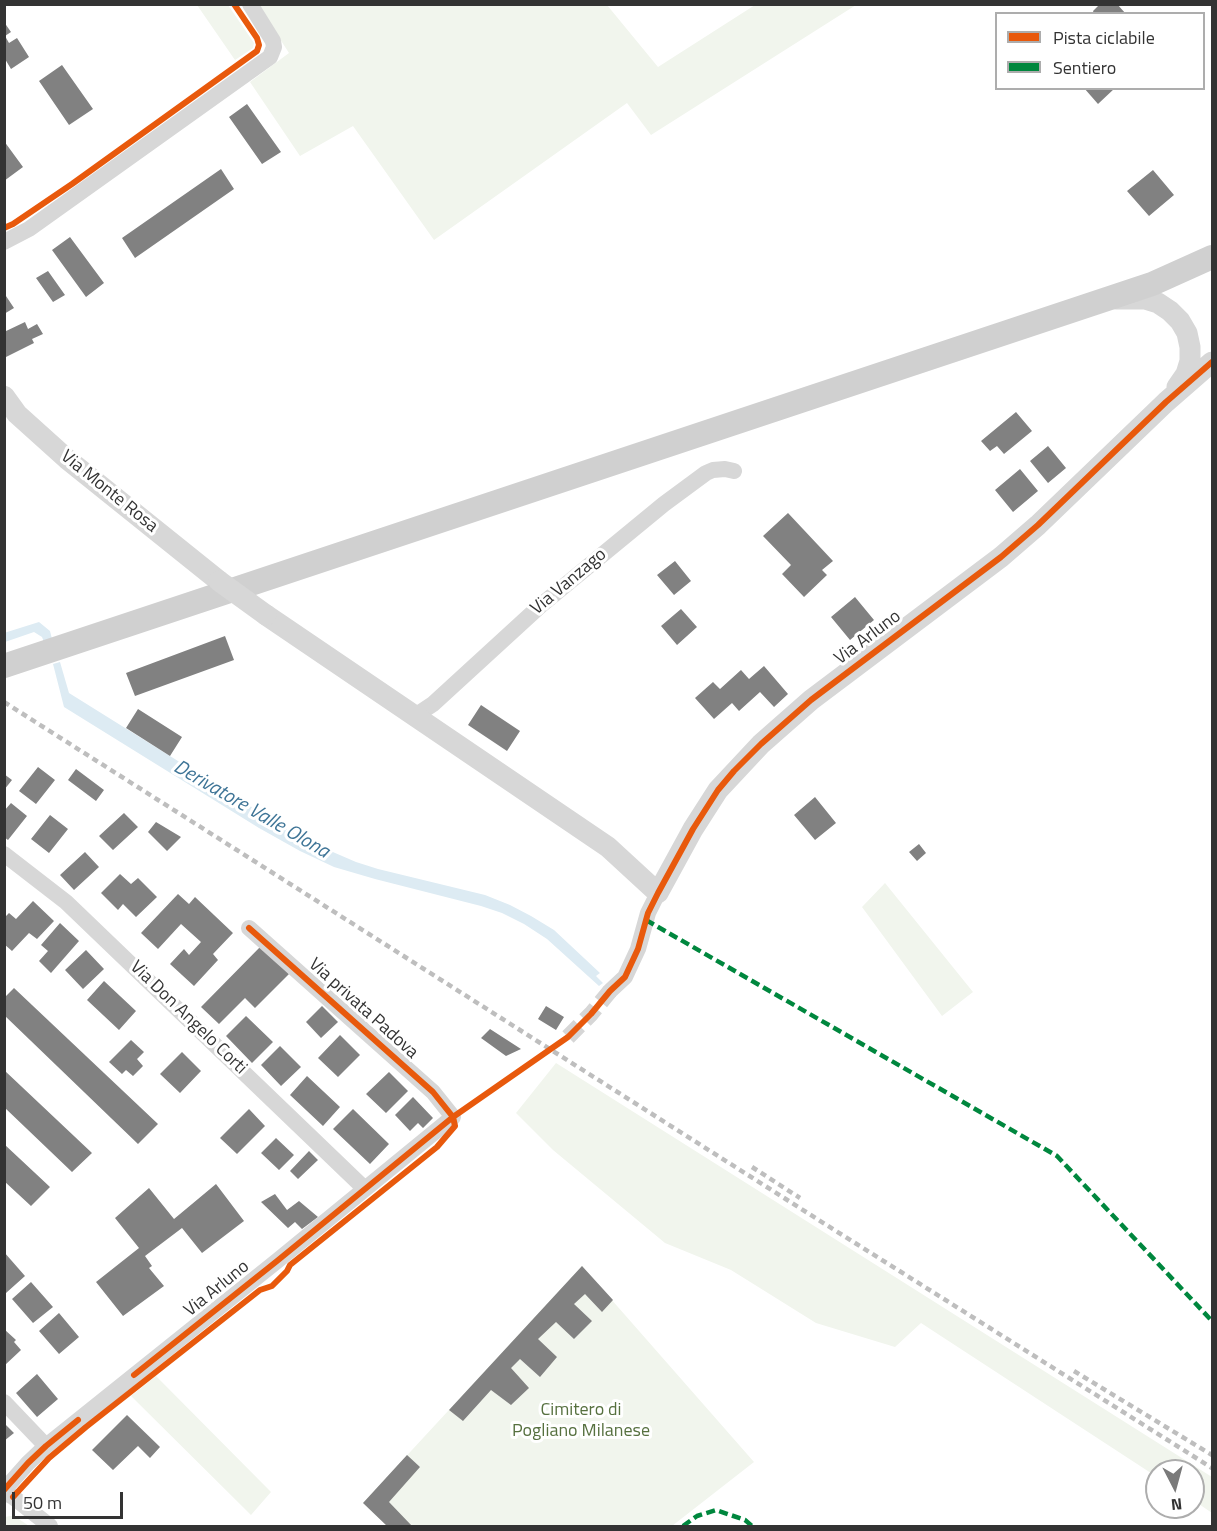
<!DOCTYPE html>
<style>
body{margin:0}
#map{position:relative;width:1217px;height:1531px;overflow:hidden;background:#fff;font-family:"Titillium Web",sans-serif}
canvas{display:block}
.frame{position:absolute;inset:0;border:6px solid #333;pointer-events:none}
.legend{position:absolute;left:995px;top:12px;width:210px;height:78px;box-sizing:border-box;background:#fff;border:2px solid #adadad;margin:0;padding:8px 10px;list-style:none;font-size:18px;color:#333}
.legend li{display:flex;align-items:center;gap:12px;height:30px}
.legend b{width:30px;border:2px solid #adadad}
.north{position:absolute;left:1145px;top:1459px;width:60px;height:60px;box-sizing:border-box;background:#fff;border:2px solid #adadad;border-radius:50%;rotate:174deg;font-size:16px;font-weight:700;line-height:24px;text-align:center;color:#333}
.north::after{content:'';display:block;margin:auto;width:21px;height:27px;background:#7a7a7a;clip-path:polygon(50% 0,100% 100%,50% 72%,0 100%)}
.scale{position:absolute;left:12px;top:1492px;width:111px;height:27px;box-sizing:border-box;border:3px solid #333;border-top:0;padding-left:8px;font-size:18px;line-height:21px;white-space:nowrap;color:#333;-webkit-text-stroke:4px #fff;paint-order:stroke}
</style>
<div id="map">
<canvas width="1217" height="1531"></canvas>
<div class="frame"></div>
<ul class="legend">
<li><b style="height:8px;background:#e8590c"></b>Pista ciclabile</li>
<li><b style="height:8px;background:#00873e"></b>Sentiero</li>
</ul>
<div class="north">N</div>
<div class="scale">50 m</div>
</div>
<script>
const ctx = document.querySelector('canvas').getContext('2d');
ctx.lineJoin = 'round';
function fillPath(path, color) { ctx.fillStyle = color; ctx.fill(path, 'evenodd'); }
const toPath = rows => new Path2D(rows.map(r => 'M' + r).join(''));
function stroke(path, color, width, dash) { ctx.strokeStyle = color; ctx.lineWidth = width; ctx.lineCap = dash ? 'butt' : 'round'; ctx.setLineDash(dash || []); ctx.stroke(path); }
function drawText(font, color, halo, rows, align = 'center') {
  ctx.font = font + ' "Titillium Web",sans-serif'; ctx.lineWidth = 6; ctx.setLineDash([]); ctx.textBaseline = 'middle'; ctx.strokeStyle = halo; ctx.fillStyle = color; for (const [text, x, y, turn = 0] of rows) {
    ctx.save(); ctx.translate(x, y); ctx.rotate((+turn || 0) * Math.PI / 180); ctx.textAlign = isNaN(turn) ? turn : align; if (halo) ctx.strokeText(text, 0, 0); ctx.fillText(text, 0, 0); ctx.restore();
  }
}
const green = toPath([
 [197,5,228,5,254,43,253,48,235,60],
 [258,5,607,5,658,67,755,5,856,5,651,135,627,103,434,240,353,126,300,156,250,82,289,53],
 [885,883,973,992,942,1016,862,907],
 [556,1063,1212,1477,1212,1513,1193,1500,1193,1471,1157,1471,1157,1477,921,1323,895,1347,816,1323,731,1270,665,1243,553,1150,516,1113],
 [582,1266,754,1462,672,1526,387,1526,363,1503],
 [156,1376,271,1492,251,1515,131,1396],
 [10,1516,16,1517,29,1526,5,1526,5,1517]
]);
const water = toPath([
 [39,622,50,631,52,639,44,642,42,637,34,632,5,642,4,633],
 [60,662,69,693,287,829,312,843,356,862,378,869,485,895,510,905,531,916,554,930,600,973,596,976,603,983,599,986,547,939,524,924,502,913,481,906,375,879,334,867,300,851,259,828,64,707,53,664]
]);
const building = toPath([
 [1100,4,1117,4,1126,14,1094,14,1093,11],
 [4,22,11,32,5,36,9,43,17,38,29,57,11,69,5,59],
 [62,65,93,109,69,125,39,81],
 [1084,88,1115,88,1098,104],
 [247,104,281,152,262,164,229,117],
 [4,141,23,167,4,181],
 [221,169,234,189,135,258,122,238],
 [1153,170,1174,195,1149,216,1127,191],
 [70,237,104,283,86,297,52,250],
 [48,271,65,295,53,302,36,278],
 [4,293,14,308,4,314],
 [25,322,28,329,37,324,43,334,32,339,34,343,6,357,4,353,4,332],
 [1016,412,1032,431,1004,454,997,446,990,451,981,441],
 [1048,446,1066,468,1048,483,1030,461],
 [1020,469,1038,491,1013,512,995,490],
 [788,513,833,561,822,570,827,575,804,597,782,574,791,565,763,536],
 [675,561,691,581,674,595,657,575],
 [855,597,874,620,850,640,831,617],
 [681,609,697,627,677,645,661,626],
 [225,636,234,660,135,696,126,673],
 [764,666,788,694,774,707,760,692,739,711,732,703,714,719,695,698,713,682,720,689,741,670,749,679],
 [481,705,520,731,507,751,468,725],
 [138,709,182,737,170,756,126,728],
 [38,767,55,780,36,804,19,791],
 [76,769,104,790,96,801,68,780],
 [4,774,12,780,4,790],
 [815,797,836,823,815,840,794,815],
 [11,803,27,816,8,840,4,837,4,811],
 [124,813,138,827,113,850,99,836],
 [50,815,68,829,49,853,31,839],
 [156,822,181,837,167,851,148,832],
 [919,844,926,853,917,861,909,852],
 [85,852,99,867,74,890,60,875],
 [120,874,131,884,138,878,157,897,136,917,123,904,118,910,101,893],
 [178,894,189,904,195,897,233,933,213,954,218,960,194,986,170,964,184,949,189,955,201,942,181,924,158,949,141,933],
 [33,901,54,921,37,939,29,933,12,951,4,944,4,918,9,913,16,919],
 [60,923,79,941,51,973,39,961,48,951,41,945],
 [261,946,289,974,255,1008,245,998,219,1024,201,1007],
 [86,950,104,969,83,989,65,970],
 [104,981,136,1011,119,1030,87,1000],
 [14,988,158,1124,138,1144,4,1015,4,998],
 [322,1006,338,1022,321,1038,306,1022],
 [546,1006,564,1017,556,1030,538,1019],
 [246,1016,273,1042,252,1063,226,1036],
 [490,1029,521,1049,506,1056,481,1038],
 [340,1035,360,1055,338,1077,318,1058],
 [131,1040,144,1052,137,1059,143,1066,133,1076,126,1070,122,1074,109,1062],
 [280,1046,301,1067,281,1086,261,1065],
 [182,1052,201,1071,180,1093,160,1074],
 [4,1070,92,1153,72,1172,4,1107],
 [389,1072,408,1091,386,1113,366,1094],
 [307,1076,340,1107,323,1126,290,1095],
 [413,1097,433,1118,423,1128,418,1123,410,1131,395,1115],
 [249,1109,265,1126,237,1154,220,1138],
 [353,1109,389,1144,370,1164,333,1129],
 [276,1138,294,1155,279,1170,261,1153],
 [4,1144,50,1187,31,1206,4,1181],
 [309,1151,318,1160,298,1179,290,1171],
 [216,1184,244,1221,202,1253,182,1228,145,1256,152,1266,149,1268,164,1286,123,1316,96,1282,139,1248,115,1218,149,1188,174,1219],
 [275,1194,287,1210,299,1201,318,1217,302,1229,295,1222,288,1228,261,1202],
 [4,1252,25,1276,6,1293,4,1291],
 [582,1266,613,1300,602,1312,585,1294,574,1304,592,1321,574,1339,556,1322,538,1339,557,1357,540,1377,520,1359,511,1368,529,1388,511,1405,491,1390,463,1421,449,1410],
 [31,1282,53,1307,33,1323,12,1299],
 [59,1313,79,1337,59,1354,39,1331],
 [4,1329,16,1340,14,1342,21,1350,4,1366],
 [37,1374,58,1399,37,1417,16,1393],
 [127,1415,160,1447,150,1458,138,1446,113,1470,92,1450],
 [4,1423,14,1433,4,1441],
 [407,1455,420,1467,389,1502,412,1526,387,1526,363,1503]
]);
const minorTunnel = toPath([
 [568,1037,591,1014,610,991]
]);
const minor = toPath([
 [4,242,29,229,270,57,274,47,273,41,250,4],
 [415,716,433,704,540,606,664,504,706,473,713,470,725,469,734,471],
 [4,854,66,902,365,1189],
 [610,991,625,977,638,949,648,913,658,893],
 [4,1402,46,1446],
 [4,1490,28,1463,46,1446,277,1261,453,1117,433,1092,249,928],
 [4,1492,13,1497,50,1526]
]);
const tertiary = toPath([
 [1116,299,1145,299,1158,303,1170,311,1180,321,1187,333,1190,347,1190,361,1186,374,1177,387],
 [4,396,17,414,67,459,219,581],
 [266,615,608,847,658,893,693,829,718,790,761,744,811,700,1001,557,1038,525,1166,402,1212,362]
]);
const secondary = toPath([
 [4,666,1152,284,1212,257]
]);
const rail = toPath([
 [4,702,836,1231,1212,1468],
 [752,1167,800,1198],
 [1074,1371,1212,1455]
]);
const tertiaryBridge = toPath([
 [219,581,266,615]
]);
const quiet = toPath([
 [646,920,1057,1156,1212,1321],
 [683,1526,697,1516,716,1510,745,1520,752,1526]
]);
const cycleway = toPath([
 [4,228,13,224,72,184,257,51,259,45,257,38,234,4],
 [134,1375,277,1261,453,1117,433,1092,249,928],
 [4,1490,28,1463,46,1446,78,1420],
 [13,1497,49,1458,86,1427,260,1290,272,1286,287,1271,290,1265,437,1147,455,1126,453,1117,568,1037,591,1014,610,991,625,977,638,949,648,913,658,893,693,829,718,790,734,771,761,744,811,700,1001,557,1038,525,1166,402,1212,362]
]);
const streetNames = [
 ["Via Monte Rosa",109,492,39],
 ["Via Vanzago",569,582,-40],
 ["Via Arluno",868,638,-37],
 ["Via privata Padova",363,1009,42],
 ["Via Don Angelo Corti",188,1018,44],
 ["Via Arluno",217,1289,-39]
];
const parkNames = [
 ["Cimitero di",581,1411],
 ["Pogliano Milanese",581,1432]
];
const waterNames = [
 ["Derivatore Valle Olona",251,810,30]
];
fillPath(green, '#f1f5ed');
fillPath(water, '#ddebf3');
fillPath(building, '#818181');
stroke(minorTunnel, '#d6d6d6', 16, [16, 8]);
stroke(minor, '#d7d7d7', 16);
stroke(tertiary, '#d7d7d7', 21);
stroke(secondary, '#d0d0d0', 24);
stroke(rail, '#bebebe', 4.5, [6, 4.5]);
stroke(tertiaryBridge, '#d7d7d7', 21);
stroke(quiet, '#00873e', 4.5, [9, 4.5]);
stroke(cycleway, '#e8590c', 6);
drawText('18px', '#333', '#fff', streetNames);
drawText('18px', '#56703f', '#fff', parkNames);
drawText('italic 20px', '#3f7597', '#fff', waterNames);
</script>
